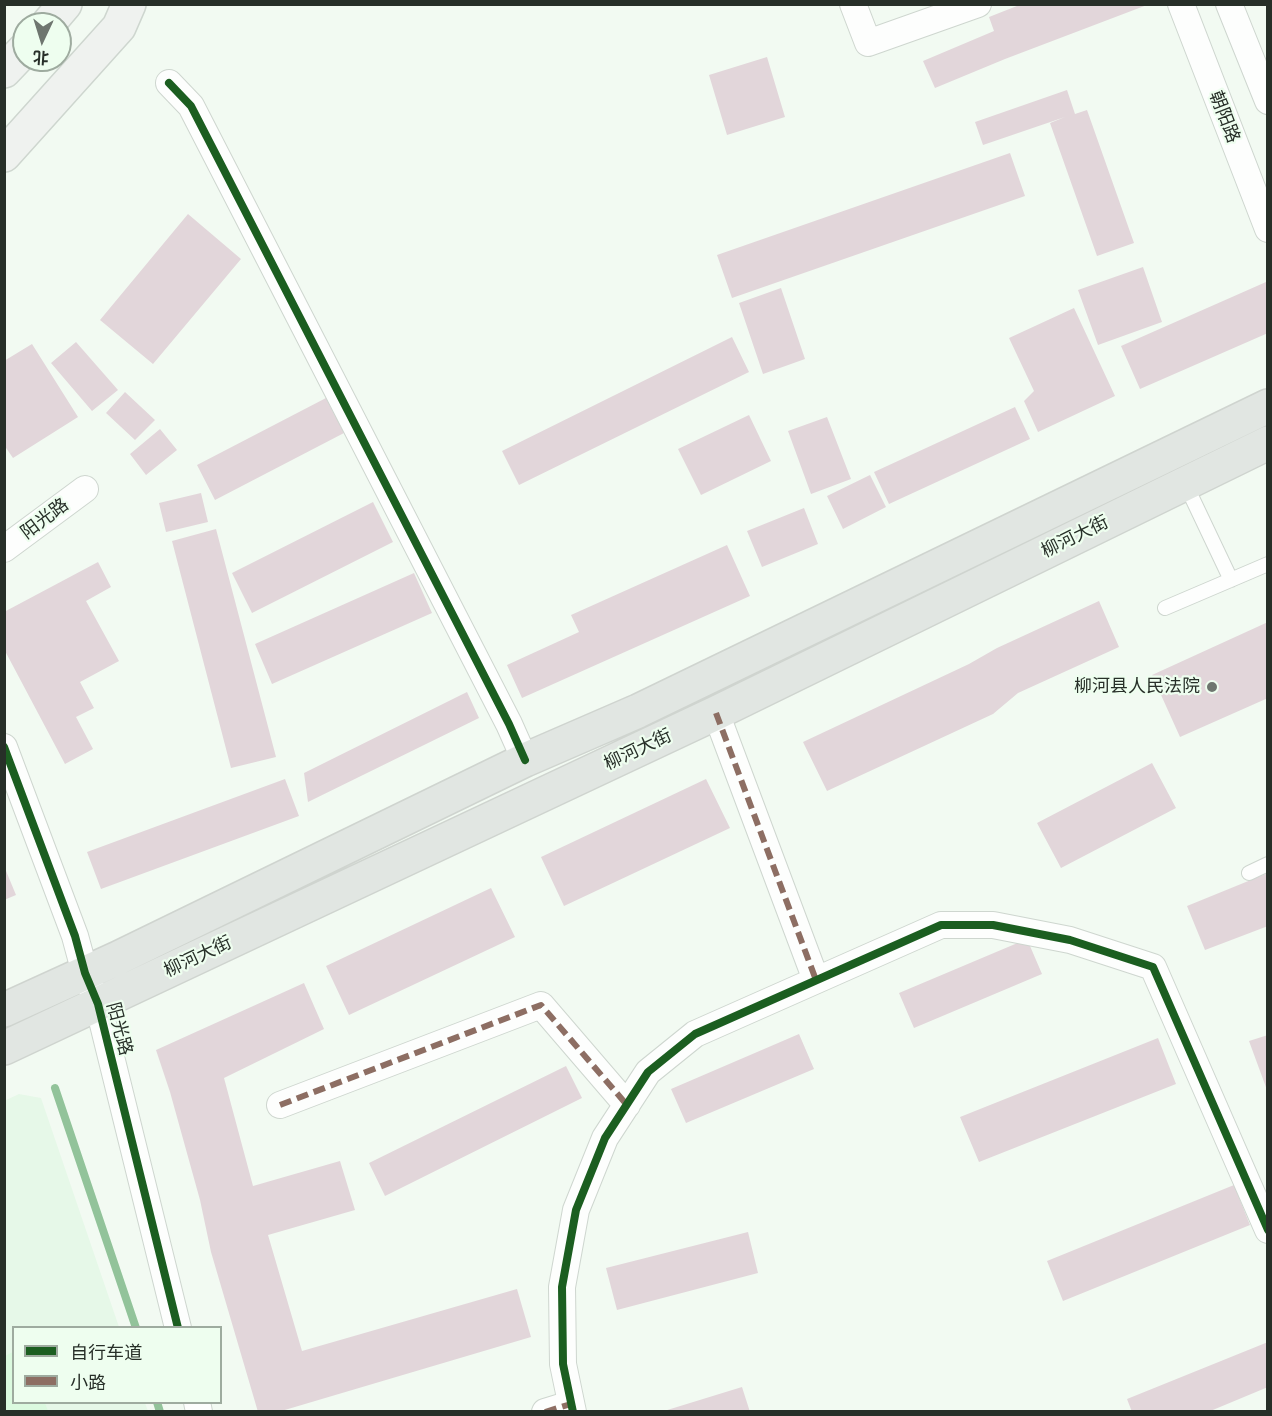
<!DOCTYPE html>
<meta charset="utf-8">
<style>
body{margin:0}
#map{position:relative;width:1272px;height:1416px;overflow:hidden;background:#f2faf2;font-family:"IBM Plex Sans","Noto Sans SC",sans-serif}
canvas{display:block}
.frame{position:absolute;inset:0;border:6px solid #272f28;pointer-events:none}
.legend{position:absolute;left:12px;top:1326px;width:210px;height:78px;box-sizing:border-box;background:#eefeef;border:2px solid #9eab9f;margin:0;padding:8px 10px;list-style:none;font-size:18px;color:#272f28}
.legend li{display:flex;align-items:center;gap:12px;height:30px}
.legend b{width:30px;border:2px solid #9eab9f}
.north{position:absolute;left:12px;top:12px;width:60px;height:60px;box-sizing:border-box;background:#eefeef;border:2px solid #9eab9f;border-radius:50%;rotate:184deg;font-size:16px;font-weight:700;line-height:24px;text-align:center;color:#272f28}
.north::after{content:'';display:block;margin:auto;width:21px;height:27px;background:#6e766f;clip-path:polygon(50% 0,100% 100%,50% 72%,0 100%)}
</style>
<div id="map">
<canvas width="1272" height="1416"></canvas>
<div class="frame"></div>
<ul class="legend">
<li><b style="height:8px;background:#1b5e20"></b>自行车道</li>
<li><b style="height:8px;background:#8d6e63"></b>小路</li>
</ul>
<div class="north">北</div>
</div>
<script>
const ctx = document.querySelector('canvas').getContext('2d');
ctx.lineJoin = 'round';
function fillPath(path, color) { ctx.fillStyle = color; ctx.fill(path, 'evenodd'); }
const toPath = rows => new Path2D(rows.map(r => 'M' + r).join(''));
function stroke(path, color, width, dash) { ctx.strokeStyle = color; ctx.lineWidth = width; ctx.lineCap = dash ? 'butt' : 'round'; ctx.setLineDash(dash || []); ctx.stroke(path); }
function drawText(font, color, halo, rows, align = 'center') {
  ctx.font = font + ' "IBM Plex Sans","Noto Sans SC",sans-serif'; ctx.lineWidth = 4.5; ctx.setLineDash([]); ctx.textBaseline = 'middle'; ctx.strokeStyle = halo; ctx.fillStyle = color; for (const [text, x, y, turn = 0] of rows) {
    ctx.save(); ctx.translate(x, y); ctx.rotate((+turn || 0) * Math.PI / 180); ctx.textAlign = isNaN(turn) ? turn : align; if (halo) ctx.strokeText(text, 0, 0); ctx.fillText(text, 0, 0); ctx.restore();
  }
}
const built = toPath([
 [19,1094,41,1098,119,1327,14,1328,14,1402,145,1403,148,1411,5,1412,4,1101]
]);
const green = toPath([
 [13,1352,14,1402,45,1403,48,1411,5,1411,5,1356]
]);
const stream = toPath([
 [55,1088,136,1328],
 [157,1402,160,1412]
]);
const building = toPath([
 [1022,4,1147,4,1147,5,1005,59,935,88,923,61,994,31,989,17],
 [767,57,785,117,727,135,709,75],
 [1067,90,1075,114,1087,110,1134,243,1097,256,1050,123,1065,117,983,145,975,122],
 [1010,153,1025,196,732,298,717,255],
 [188,214,241,259,153,364,100,320],
 [1143,267,1162,322,1098,345,1078,290],
 [1266,282,1268,285,1268,333,1140,389,1121,346],
 [781,288,805,359,763,374,739,303],
 [1074,308,1115,396,1038,432,1024,401,1034,391,1009,338],
 [732,337,749,372,519,485,502,451],
 [76,342,118,390,92,411,51,363],
 [32,344,78,417,13,458,4,445,4,361],
 [125,392,155,420,135,440,106,413],
 [326,398,344,433,215,500,197,465],
 [1015,407,1030,439,889,504,874,472],
 [749,415,771,461,701,495,678,449],
 [827,417,851,479,811,494,788,431],
 [160,429,177,450,146,475,130,454],
 [870,475,886,507,843,529,827,496],
 [201,493,208,522,166,532,159,503],
 [373,502,393,542,252,613,232,573],
 [804,508,818,544,762,567,747,531],
 [216,529,276,757,231,768,172,541],
 [727,545,750,596,522,698,507,665,579,632,571,615],
 [98,562,111,587,86,601,119,661,80,682,94,708,76,717,93,749,65,764,4,649,4,612],
 [414,573,432,613,272,684,255,644],
 [1099,601,1119,647,1018,693,993,714,827,791,803,742,969,664,997,648],
 [1268,622,1268,698,1180,737,1152,675],
 [467,692,479,718,308,802,304,773],
 [1152,763,1176,808,1061,868,1037,823],
 [285,779,299,816,101,889,87,852],
 [706,779,730,828,564,906,541,857],
 [4,866,16,895,4,900],
 [1268,873,1268,926,1205,950,1187,906],
 [491,888,515,937,349,1015,326,966],
 [1027,939,1042,974,914,1028,899,993],
 [304,983,324,1029,224,1078,253,1186,340,1161,355,1210,268,1235,302,1351,517,1289,531,1337,278,1412,258,1412,211,1252,200,1200,170,1092,156,1050],
 [799,1034,814,1069,686,1123,671,1089],
 [1268,1035,1268,1090,1267,1090,1249,1041],
 [1158,1038,1176,1084,979,1162,960,1117],
 [566,1066,582,1098,385,1196,369,1163],
 [1234,1185,1250,1225,1063,1301,1047,1261],
 [748,1232,758,1273,617,1310,606,1268],
 [1268,1342,1268,1387,1208,1412,1132,1412,1127,1399],
 [742,1387,750,1412,664,1412,664,1411]
]);
const lane = toPath([
 [1185,483,1231,580],
 [1165,608,1268,564],
 [1249,873,1268,864]
]);
const street = toPath([
 [853,4,868,43,978,4],
 [1181,4,1268,229],
 [1229,4,1268,101],
 [169,83,191,106,509,724,525,760],
 [4,549,85,489],
 [716,713,816,980],
 [4,747,75,936,85,973,98,1004,178,1328],
 [280,1105,541,1005,627,1105],
 [197,1402,199,1412],
 [545,1412,571,1404],
 [573,1412,563,1364,562,1287,576,1210,605,1138,648,1072,695,1034,941,925,993,925,1070,940,1153,967,1268,1230]
]);
const secondary = toPath([
 [48,24,65,4],
 [4,71,24,50],
 [4,155,119,27,129,4]
]);
const primary = toPath([
 [4,1010,116,959,525,760,638,711,1268,406],
 [4,1048,716,713,1268,443]
]);
const quiet = toPath([
 [716,713,816,980],
 [280,1105,541,1005,627,1105],
 [545,1412,571,1404]
]);
const cycleway = toPath([
 [169,83,191,106,509,724,525,760],
 [4,747,75,936,85,973,98,1004,178,1328],
 [573,1412,563,1364,562,1287,576,1210,605,1138,648,1072,695,1034,941,925,993,925,1070,940,1153,967,1268,1230]
]);
const markers = [
 [1212,687,6,"#6e766f"]
];
const streetNames = [
 ["朝阳路",1224,117,69],
 ["阳光路",45,519,-37],
 ["柳河大街",1075,537,-26],
 ["柳河大街",638,750,-25],
 ["柳河大街",198,957,-25],
 ["阳光路",119,1029,75]
];
const poiNames = [
 ["柳河县人民法院",1200,687]
];
fillPath(built, '#e6f8e8');
fillPath(green, '#dbfadf');
stroke(stream, '#92c39a', 8);
fillPath(building, '#e2d6da');
stroke(lane, '#ced6cf', 16);
stroke(street, '#ced6cf', 28);
stroke(secondary, '#ced6cf', 36);
stroke(primary, '#cfd4cf', 36);
stroke(lane, '#fdfefd', 14);
stroke(street, '#fdfefd', 26);
stroke(secondary, '#eff2ef', 33);
stroke(primary, '#e1e6e2', 33);
stroke(quiet, '#8d6e63', 6, [12, 6]);
stroke(cycleway, '#1b5e20', 8);
for (const [x, y, r, color] of markers) { const dot = new Path2D(); dot.arc(x, y, r, 0, 2 * Math.PI); ctx.fillStyle = color; ctx.fill(dot); stroke(dot, '#eefeef', 2); }
drawText('18px', '#272f28', '#eefeef', streetNames);
drawText('18px', '#272f28', '#eefeef', poiNames, 'right');
</script>
